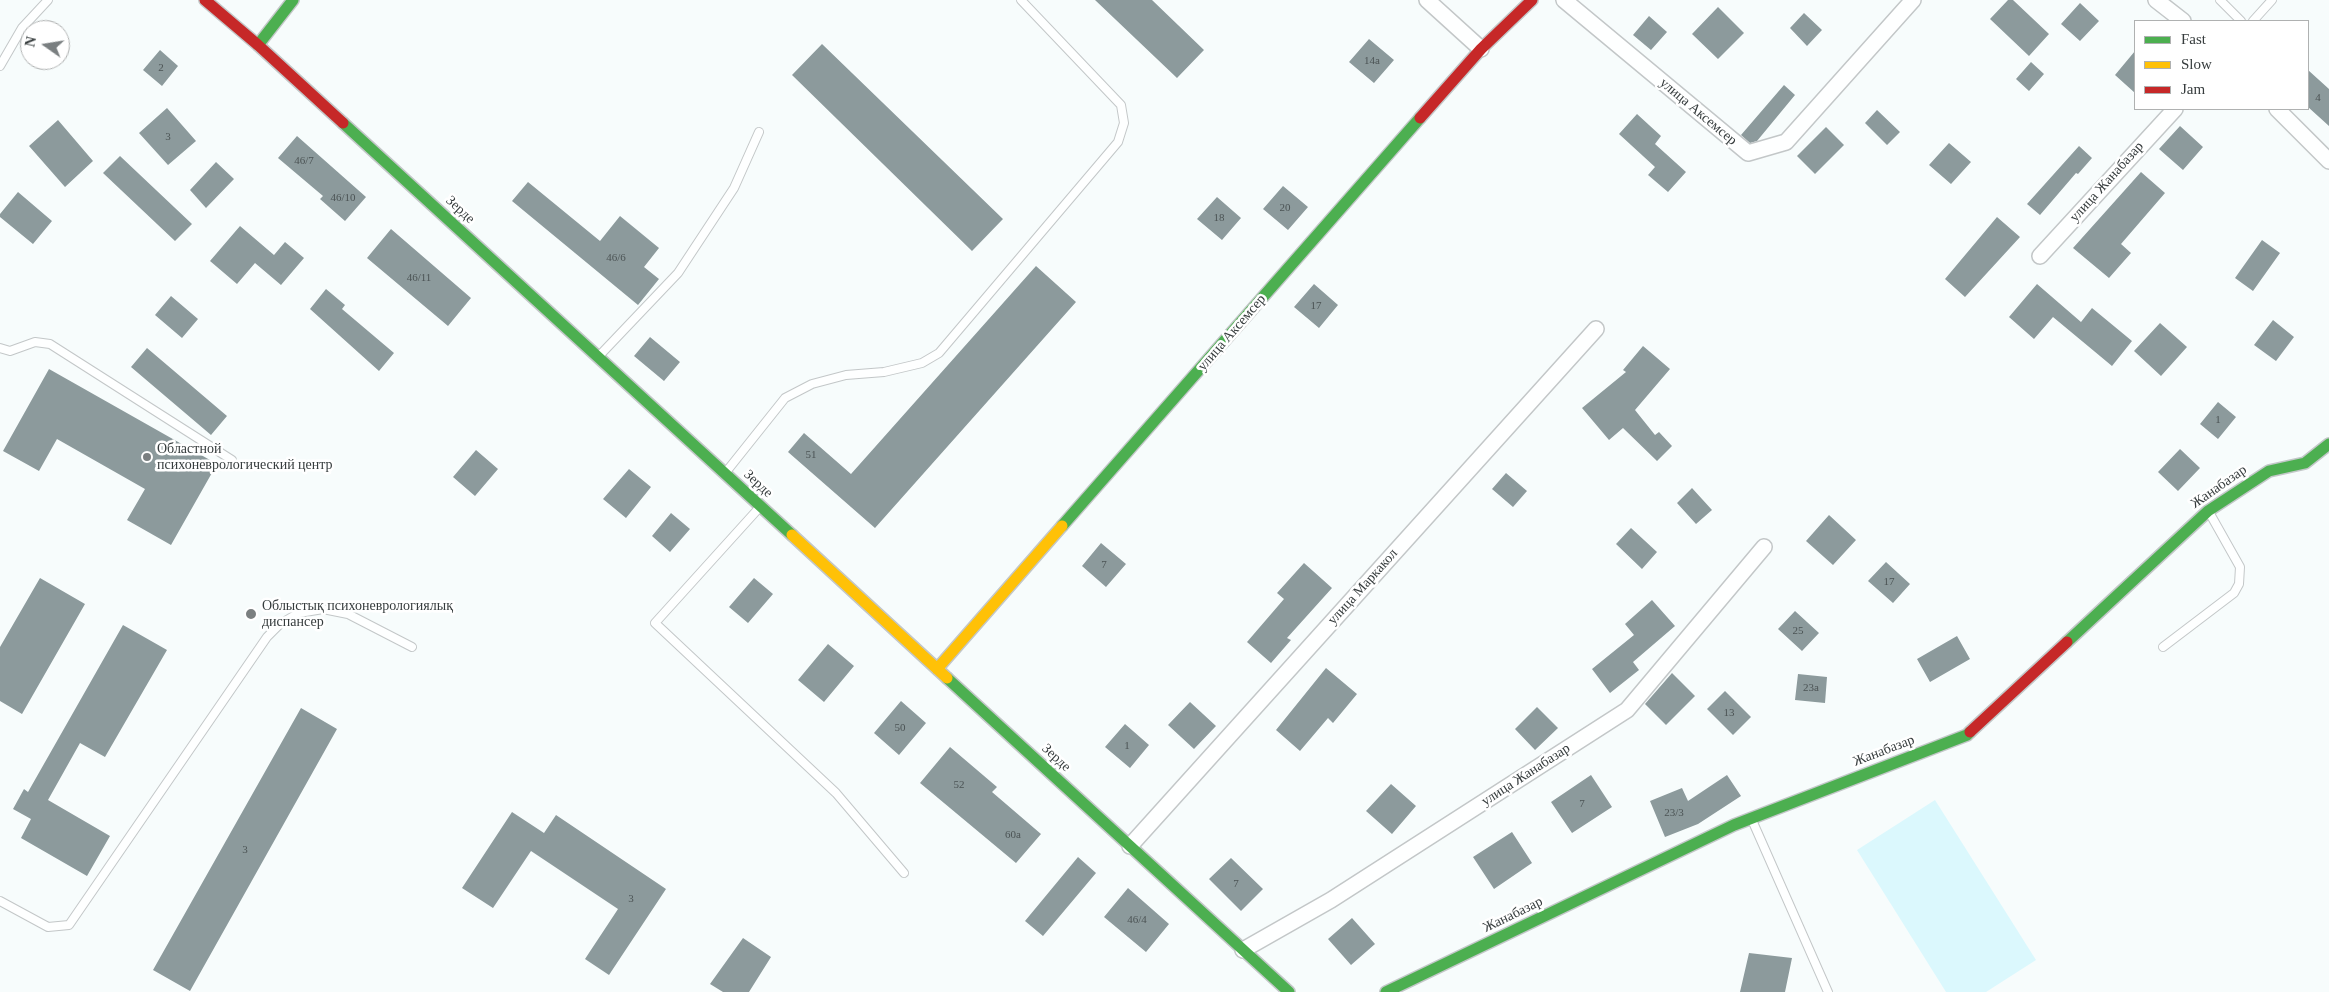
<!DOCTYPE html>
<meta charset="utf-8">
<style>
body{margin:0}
#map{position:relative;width:2329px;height:992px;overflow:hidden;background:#f7fcfc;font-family:Georgia,serif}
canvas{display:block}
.legend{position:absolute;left:2134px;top:20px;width:175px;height:90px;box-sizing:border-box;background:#fff;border:1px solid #afb1b1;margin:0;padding:6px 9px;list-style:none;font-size:15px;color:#363c3d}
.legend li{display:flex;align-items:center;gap:10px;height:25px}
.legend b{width:25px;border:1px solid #afb1b1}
.north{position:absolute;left:20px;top:20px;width:50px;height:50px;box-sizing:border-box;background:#fff;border:1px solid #afb1b1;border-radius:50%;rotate:283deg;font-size:14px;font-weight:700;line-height:20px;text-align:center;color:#363c3d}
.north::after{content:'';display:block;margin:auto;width:18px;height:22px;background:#7a7f80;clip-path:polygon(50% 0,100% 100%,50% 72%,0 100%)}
</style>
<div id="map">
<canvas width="2329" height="992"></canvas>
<ul class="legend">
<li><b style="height:6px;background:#4caf50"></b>Fast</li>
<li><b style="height:6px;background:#ffc107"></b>Slow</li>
<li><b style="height:6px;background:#c62828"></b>Jam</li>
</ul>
<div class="north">N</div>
</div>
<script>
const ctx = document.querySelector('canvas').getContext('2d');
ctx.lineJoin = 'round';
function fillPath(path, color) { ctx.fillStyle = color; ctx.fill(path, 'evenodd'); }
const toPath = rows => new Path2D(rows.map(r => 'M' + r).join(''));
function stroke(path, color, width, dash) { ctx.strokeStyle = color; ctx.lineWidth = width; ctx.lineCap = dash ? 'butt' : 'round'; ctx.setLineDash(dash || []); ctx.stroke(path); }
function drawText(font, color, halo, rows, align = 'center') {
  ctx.font = font + ' Georgia,serif'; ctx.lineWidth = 5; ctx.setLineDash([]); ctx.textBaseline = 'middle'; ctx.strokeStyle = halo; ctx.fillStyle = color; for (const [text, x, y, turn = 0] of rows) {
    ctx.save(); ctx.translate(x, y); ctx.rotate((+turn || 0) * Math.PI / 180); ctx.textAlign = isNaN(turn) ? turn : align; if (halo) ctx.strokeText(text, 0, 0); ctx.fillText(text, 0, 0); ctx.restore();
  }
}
const green = toPath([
 [1935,800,2036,960,1986,992,1946,992,1857,850]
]);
const building = toPath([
 [1095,0,1152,0,1204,50,1177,78],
 [2008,0,2013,0,2049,34,2029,56,1990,19],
 [2080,3,2099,21,2080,41,2061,24],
 [1718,7,1744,33,1718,59,1692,34],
 [1804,13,1822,30,1807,46,1790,28],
 [1649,16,1667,32,1651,50,1633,35],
 [1369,39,1394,60,1374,83,1349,62],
 [822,44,1003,219,972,251,792,75],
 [160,50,178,66,162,86,143,70],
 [2135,51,2135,93,2115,75],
 [2031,62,2044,74,2029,91,2016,79],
 [2308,70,2329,89,2329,126,2308,107],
 [1784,85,1795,95,1757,141,1750,143,1741,135],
 [167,108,196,141,168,165,139,133],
 [1877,110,1900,132,1887,145,1865,123],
 [1637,114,1661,136,1655,144,1686,172,1668,192,1648,175,1655,167,1619,134],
 [58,120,93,161,65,187,29,146],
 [2180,126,2203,147,2183,170,2159,149],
 [1826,127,1844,145,1815,174,1797,156],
 [297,136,366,197,345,221,320,199,323,196,278,158],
 [1949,143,1971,162,1951,184,1929,165],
 [2079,146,2092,158,2078,174,2076,173,2040,215,2027,204],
 [120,156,192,224,175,241,103,173],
 [216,162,234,179,206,208,190,190],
 [2141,172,2165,193,2121,244,2131,253,2109,278,2073,248],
 [528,182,600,241,620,216,659,248,644,267,659,279,638,305,512,201],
 [1283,186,1308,207,1288,230,1263,209],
 [18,192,52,221,33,244,0,217,0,214],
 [1217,197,1241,218,1222,240,1197,219],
 [1997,217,2020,237,1965,297,1945,279],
 [240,226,274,255,285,242,304,258,281,285,255,263,237,284,210,261],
 [391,229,471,298,448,326,367,258],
 [2262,240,2280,253,2253,291,2235,278],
 [1036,266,1076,302,875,528,788,452,804,433,851,474],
 [1314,284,1338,305,1319,328,1294,307],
 [2037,284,2081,322,2092,308,2132,341,2112,366,2053,317,2034,339,2009,317],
 [326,289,345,305,342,309,394,353,379,371,310,309],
 [171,296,198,319,182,338,155,315],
 [2273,320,2294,337,2276,361,2254,345],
 [2160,323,2187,347,2161,376,2134,351],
 [650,337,680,362,664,381,634,356],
 [1643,346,1670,369,1635,410,1655,435,1659,432,1672,446,1657,461,1623,428,1609,440,1582,408,1626,372,1623,370],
 [147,348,227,416,211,435,131,367],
 [49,369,217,464,171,545,127,520,145,489,57,439,39,471,3,451],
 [2218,402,2236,417,2218,439,2200,424],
 [2180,449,2200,468,2178,491,2158,472],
 [476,450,498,469,475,496,453,477],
 [629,469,651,487,626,518,603,499],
 [1506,473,1527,491,1513,507,1492,489],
 [1692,488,1712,510,1696,524,1677,503],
 [671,513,690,529,670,552,652,536],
 [1829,515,1856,540,1833,565,1806,541],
 [1631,528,1657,552,1642,569,1616,544],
 [1101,543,1126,564,1106,587,1082,566],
 [1886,562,1910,584,1893,603,1868,581],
 [1304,563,1332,588,1287,638,1291,640,1271,663,1247,642,1284,599,1277,593],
 [40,578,85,604,22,714,0,701,0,647],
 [754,578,773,594,748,623,729,607],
 [1652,600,1675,626,1633,662,1639,670,1610,693,1592,669,1634,635,1625,624],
 [1795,611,1819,633,1802,651,1778,629],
 [123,625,167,650,105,757,80,743,48,800,110,836,87,876,21,838,31,819,13,809,24,789,28,792],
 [1957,636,1970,659,1930,682,1917,659],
 [828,644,854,666,824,702,798,680],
 [1326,668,1357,694,1333,723,1328,718,1300,751,1276,730],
 [1672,673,1695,696,1666,725,1645,704],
 [1798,674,1827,677,1825,703,1795,700],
 [1725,691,1751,717,1733,735,1707,709],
 [901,701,926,723,899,755,874,733],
 [1190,702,1216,726,1194,749,1168,725],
 [1537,707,1558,728,1535,750,1515,729],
 [301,708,337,729,190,991,153,970],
 [1125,724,1149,745,1130,768,1105,747],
 [950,747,997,787,992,792,1041,834,1016,863,920,783],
 [1591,775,1612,807,1572,833,1551,802],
 [1727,775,1741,796,1698,824,1665,837,1650,801,1682,788,1688,801],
 [1391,784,1416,806,1392,834,1366,811],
 [512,812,544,833,556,815,666,889,609,975,585,959,618,909,531,851,493,908,462,888],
 [1512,832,1532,863,1494,889,1473,857],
 [1078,857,1096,873,1043,936,1025,921],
 [1231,858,1263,889,1241,911,1209,879],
 [1128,888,1169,924,1146,952,1104,917],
 [1352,918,1375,944,1351,965,1328,939],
 [743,938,771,957,749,992,723,992,710,984],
 [1749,953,1792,958,1785,992,1740,992]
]);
const lane = toPath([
 [2220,0,2241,21],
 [2253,21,2272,0],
 [0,66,22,28,48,0],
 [0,348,10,351,35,342,50,344,232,460],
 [599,356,678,273,734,188,759,132],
 [726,472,785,398,812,384,846,375,884,372,922,363,939,353,1118,142,1124,123,1121,105,1021,0],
 [759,508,655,623,836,793,904,873],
 [2163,647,2234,593,2239,584,2240,567,2209,512],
 [1752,820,1828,992],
 [0,901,48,927,69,925,267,637,280,624,299,613,323,609,348,614,412,647]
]);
const street = toPath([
 [1427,0,1481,49],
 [1564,0,1748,153,1786,142,1913,0],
 [2156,0,2183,21],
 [2277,109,2329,161],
 [2040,256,2175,109],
 [1130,846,1596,329],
 [1243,950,1331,900,1627,710,1764,547]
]);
const fast = toPath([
 [258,45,293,0],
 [343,123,792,535],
 [1062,526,1420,118],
 [2067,642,2208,511,2269,471,2305,463,2329,444],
 [947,678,1289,992],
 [1386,992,1734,825,1967,735,1970,732]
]);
const slow = toPath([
 [792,535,947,678],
 [937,669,1062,526]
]);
const jam = toPath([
 [205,0,258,45,343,123],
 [1420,118,1481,49,1532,0],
 [1970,732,2067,642]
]);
const markers = [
 [147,457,5,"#7a7f80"],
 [251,614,6,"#7a7f80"]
];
const numberNames = [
 ["14а",1372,61],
 ["2",161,68],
 ["4",2318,98],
 ["3",168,137],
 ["46/7",304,161],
 ["46/10",343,198],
 ["20",1285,208],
 ["18",1219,218],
 ["46/6",616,258],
 ["46/11",419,278],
 ["17",1316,306],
 ["1",2218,420],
 ["51",811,455],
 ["7",1104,565],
 ["17",1889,582],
 ["25",1798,631],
 ["23а",1811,688],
 ["13",1729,713],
 ["50",900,728],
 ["1",1127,746],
 ["52",959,785],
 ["7",1582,804],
 ["23/3",1674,813],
 ["60а",1013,835],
 ["3",245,850],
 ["7",1236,884],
 ["3",631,899],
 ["46/4",1137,920]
];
const streetNames = [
 ["улица Аксемсер",1698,112,40],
 ["улица Жанабазар",2107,182,-48],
 ["Зерде",460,210,43],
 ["улица Аксемсер",1232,333,-49],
 ["Зерде",758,484,43],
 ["Жанабазар",2219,487,-35],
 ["улица Маркакол",1363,587,-48],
 ["Жанабазар",1884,751,-21],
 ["Зерде",1056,758,43],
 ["улица Жанабазар",1526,775,-33],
 ["Жанабазар",1513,915,-26]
];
const poiNames = [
 ["Областной",157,449],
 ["психоневрологический центр",157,465],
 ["Облыстық психоневрологиялық",262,606],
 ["диспансер",262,622]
];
fillPath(green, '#dbf8fd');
fillPath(building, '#8c9a9c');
stroke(lane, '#c3c7c8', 10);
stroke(street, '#c3c7c8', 18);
stroke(fast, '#c3c7c8', 14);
stroke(slow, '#c3c7c8', 14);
stroke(jam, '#c3c7c8', 14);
stroke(lane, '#feffff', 8);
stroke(street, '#feffff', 15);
stroke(fast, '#4caf50', 11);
stroke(slow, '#ffc107', 11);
stroke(jam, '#c62828', 11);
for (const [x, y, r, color] of markers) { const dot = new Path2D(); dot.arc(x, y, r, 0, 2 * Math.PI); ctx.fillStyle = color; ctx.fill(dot); stroke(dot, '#fff', 2); }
drawText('11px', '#4c5455', null, numberNames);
drawText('14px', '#363c3d', '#fff', streetNames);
drawText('14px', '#363c3d', '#fff', poiNames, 'left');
</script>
